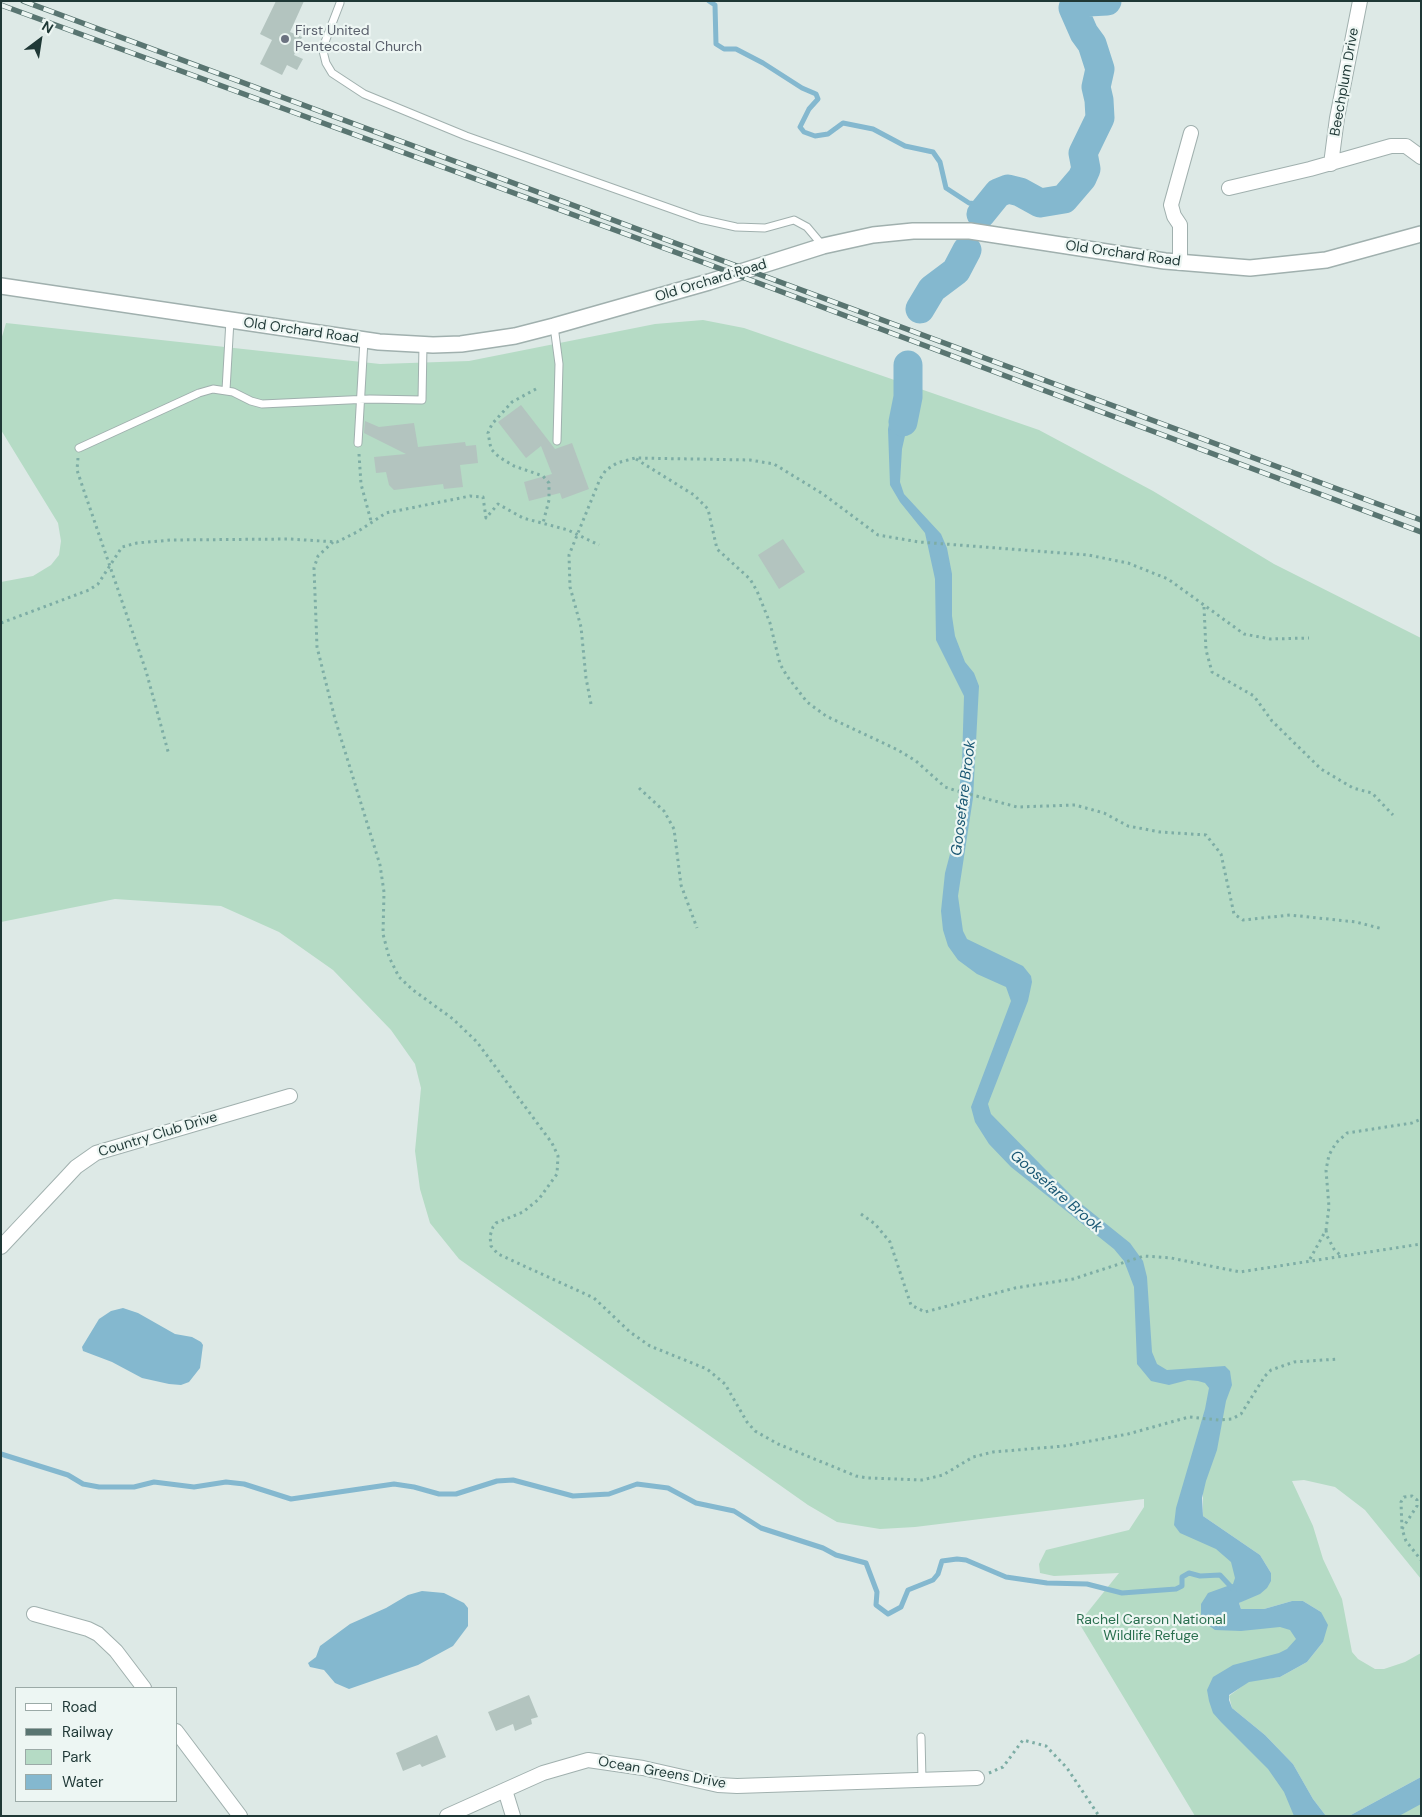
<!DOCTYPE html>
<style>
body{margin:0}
#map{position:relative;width:1422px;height:1817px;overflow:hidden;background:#dde9e6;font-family:"DM Sans",sans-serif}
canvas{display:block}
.frame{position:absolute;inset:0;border:2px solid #1f3836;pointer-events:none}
.legend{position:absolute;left:15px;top:1687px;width:162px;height:115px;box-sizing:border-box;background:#edf6f3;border:1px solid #9baaa7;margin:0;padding:6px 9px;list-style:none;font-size:15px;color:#1f3836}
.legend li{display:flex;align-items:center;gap:10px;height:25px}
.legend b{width:25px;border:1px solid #9baaa7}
.north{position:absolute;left:15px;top:15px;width:50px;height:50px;-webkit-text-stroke:4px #edf6f3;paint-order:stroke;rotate:31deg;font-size:14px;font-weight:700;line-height:20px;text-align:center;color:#1f3836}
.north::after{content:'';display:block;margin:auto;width:18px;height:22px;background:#1f3836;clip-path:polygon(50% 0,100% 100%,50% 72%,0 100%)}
</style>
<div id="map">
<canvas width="1422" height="1817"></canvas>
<div class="frame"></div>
<ul class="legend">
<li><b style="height:6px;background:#fff"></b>Road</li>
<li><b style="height:6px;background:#597571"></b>Railway</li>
<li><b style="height:14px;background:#b5dbc5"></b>Park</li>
<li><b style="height:14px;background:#84b8cf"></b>Water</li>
</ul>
<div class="north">N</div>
</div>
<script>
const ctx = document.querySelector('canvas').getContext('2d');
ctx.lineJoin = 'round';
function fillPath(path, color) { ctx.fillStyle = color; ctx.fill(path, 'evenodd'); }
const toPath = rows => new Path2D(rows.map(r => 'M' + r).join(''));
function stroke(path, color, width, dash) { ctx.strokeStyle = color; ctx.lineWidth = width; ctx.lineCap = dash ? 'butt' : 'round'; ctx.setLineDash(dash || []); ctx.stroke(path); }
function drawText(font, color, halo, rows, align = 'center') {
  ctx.font = font + ' "DM Sans",sans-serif'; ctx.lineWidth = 4.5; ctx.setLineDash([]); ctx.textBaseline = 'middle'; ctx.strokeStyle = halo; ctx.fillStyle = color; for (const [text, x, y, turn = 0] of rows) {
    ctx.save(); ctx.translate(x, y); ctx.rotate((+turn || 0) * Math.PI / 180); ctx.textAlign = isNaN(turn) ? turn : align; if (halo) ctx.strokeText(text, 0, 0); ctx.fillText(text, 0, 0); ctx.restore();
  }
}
const green = toPath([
 [703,320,744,328,1039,430,1153,491,1274,564,1421,638,1421,1579,1365,1510,1335,1487,1304,1480,1292,1481,1313,1526,1323,1559,1342,1599,1352,1652,1358,1659,1375,1669,1384,1669,1405,1662,1421,1653,1421,1777,1349,1816,1326,1816,1313,1799,1293,1764,1265,1735,1232,1708,1229,1696,1249,1681,1280,1677,1307,1662,1323,1642,1321,1612,1303,1601,1292,1601,1264,1609,1241,1609,1239,1603,1248,1598,1271,1573,1260,1555,1203,1516,1203,1492,1188,1509,1234,1557,1244,1583,1211,1607,1289,1622,1306,1639,1211,1698,1258,1748,1306,1816,1195,1816,1079,1623,1119,1573,1054,1576,1040,1573,1039,1564,1046,1550,1129,1530,1144,1507,1144,1499,915,1527,880,1529,837,1522,808,1505,459,1259,430,1223,420,1189,415,1151,421,1088,415,1064,391,1030,333,970,279,932,221,906,115,899,1,922,1,582,33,576,51,565,59,555,61,541,58,523,1,430,1,340,6,323,380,364,469,361,655,324],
 [1421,1789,1421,1816,1378,1816]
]);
const water = toPath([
 [902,382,916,387,902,449,900,482,904,494,941,534,947,548,952,574,952,616,955,636,965,662,974,673,979,686,973,798,958,896,963,931,967,939,1023,966,1031,976,1032,982,1028,1001,988,1104,991,1114,1043,1167,1074,1198,1130,1243,1143,1261,1147,1277,1152,1352,1157,1364,1167,1370,1225,1366,1230,1371,1232,1385,1226,1401,1217,1450,1206,1481,1202,1498,1203,1516,1260,1555,1271,1573,1271,1581,1267,1588,1260,1594,1239,1603,1241,1609,1264,1609,1292,1601,1303,1601,1321,1612,1328,1625,1323,1642,1307,1662,1280,1677,1249,1682,1229,1695,1229,1700,1232,1708,1265,1735,1293,1764,1313,1799,1326,1816,1294,1816,1284,1792,1268,1769,1221,1722,1213,1713,1209,1701,1207,1690,1213,1677,1233,1665,1279,1653,1287,1649,1296,1639,1290,1630,1280,1627,1241,1631,1215,1630,1201,1620,1201,1604,1208,1593,1233,1584,1235,1578,1231,1562,1216,1549,1180,1533,1174,1525,1176,1508,1205,1409,1209,1388,1205,1383,1198,1381,1188,1380,1169,1385,1151,1381,1137,1364,1134,1287,1124,1261,1114,1249,1011,1167,989,1144,975,1122,971,1107,1011,1001,1006,987,977,974,958,960,948,946,943,930,941,911,945,873,955,835,962,762,964,696,936,640,935,579,925,533,900,502,890,485,888,429,894,400],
 [123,1308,138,1313,175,1334,192,1337,201,1342,203,1345,200,1368,189,1382,181,1385,169,1384,142,1378,112,1362,83,1351,82,1347,99,1319,111,1311],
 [422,1591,444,1593,464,1603,468,1608,468,1626,453,1646,418,1665,349,1689,335,1683,324,1670,310,1667,308,1663,316,1657,320,1646,350,1624,386,1608,408,1595],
 [1421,1777,1421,1804,1399,1816,1349,1816]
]);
const stream = toPath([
 [709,1,715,5,716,44,724,49,736,49,763,63,802,88,816,94,818,99,809,109,800,127,804,132,815,136,828,134,843,123,873,129,905,146,933,152,940,162,946,188,969,203,987,205],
 [1,1454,68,1475,83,1484,99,1487,134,1487,154,1482,194,1487,226,1482,244,1484,291,1499,394,1484,414,1487,439,1494,456,1494,497,1481,513,1480,573,1496,609,1494,637,1484,668,1488,696,1503,734,1511,761,1528,823,1548,836,1555,866,1563,877,1592,876,1605,888,1614,901,1607,908,1590,933,1580,938,1574,942,1561,957,1559,966,1560,1006,1577,1047,1583,1087,1584,1122,1593,1176,1589,1182,1586,1182,1577,1189,1573,1200,1576,1220,1575,1234,1590]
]);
const river = toPath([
 [981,214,998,193,1008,189,1020,192,1040,203,1064,199,1082,178,1086,169,1083,153,1100,118,1099,100,1096,87,1100,69,1092,44,1084,33,1073,8,1077,4,1088,2,1107,1],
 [920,309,932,289,956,271,967,250],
 [903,422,908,397,908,365]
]);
const building = toPath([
 [276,1,304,1,290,32,302,37,294,55,303,59,297,70,287,65,282,75,260,64,272,40,260,34],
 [521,405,555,449,572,443,589,489,562,499,560,493,529,501,524,482,552,474,541,446,526,458,498,422],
 [365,421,379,427,414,423,418,447,465,442,466,446,476,445,478,463,460,465,463,487,444,489,443,484,394,490,389,485,386,472,376,473,374,457,406,454,364,433],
 [783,539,805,572,779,589,758,555],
 [529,1695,538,1717,531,1719,532,1724,515,1731,513,1724,496,1731,488,1712],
 [437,1735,446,1757,422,1767,420,1764,403,1771,396,1753]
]);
const path = toPath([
 [536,389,512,402,492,424,488,433,491,449,499,457,514,466,543,476,549,483,549,500,543,523],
 [359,454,361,484,371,521],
 [78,458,77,470,83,488,146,671,169,755],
 [636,459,694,495,708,509,717,549,750,579,757,591,770,623,780,664,787,676,807,702,826,716,898,750,916,761,945,787,954,790,1017,807,1075,805,1104,813,1128,826,1160,832,1206,835,1221,854,1234,914,1243,920,1290,915,1356,922,1383,929],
 [333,542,318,556,314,568,317,647,335,719,380,865,384,892,383,934,389,957,399,977,413,990,453,1019,477,1042,552,1143,558,1156,557,1174,539,1199,523,1212,496,1223,493,1227,490,1236,491,1246,498,1254,594,1298,630,1332,650,1346,707,1369,725,1384,747,1422,755,1431,778,1444,856,1476,868,1478,922,1480,943,1475,973,1457,993,1452,1064,1446,1128,1434,1189,1417,1219,1420,1232,1419,1241,1414,1265,1376,1271,1370,1294,1362,1339,1359],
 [1204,607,1206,650,1212,672,1254,696,1272,721,1321,769,1353,788,1372,793,1393,815],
 [1,623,89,590,98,584,122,547,137,543,171,540,290,539,337,542,357,532,386,513,470,496,483,497,486,518,498,504,523,518,568,530,599,545],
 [591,704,586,678,581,627,570,587,569,555,600,479,606,470,617,463,635,458,750,460,774,464,823,494,878,535,919,542,1088,555,1128,563,1168,579,1244,634,1270,639,1309,638],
 [639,788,664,811,674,829,681,885,697,928],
 [861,1214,875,1224,890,1242,911,1305,925,1312,1015,1288,1073,1279,1144,1256,1171,1258,1240,1272,1421,1244],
 [1326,1230,1327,1236,1335,1251,1342,1256],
 [1310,1259,1326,1230,1329,1207,1326,1170,1329,1155,1336,1143,1347,1133,1412,1123,1421,1119],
 [1402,1529,1417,1506,1417,1500,1412,1496,1404,1497,1401,1502,1402,1529,1406,1541,1421,1560],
 [989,1773,1003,1767,1023,1740,1046,1746,1067,1768,1099,1816]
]);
const service = toPath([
 [340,3,325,42,323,51,326,63,332,73,364,94,466,136,700,219,736,227,765,228,794,220,807,227,823,246],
 [554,326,559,364,557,441],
 [226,390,230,320],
 [358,443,364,340],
 [79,448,199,393,213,389,233,392,251,401,262,404,370,399,422,400,423,345],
 [921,1737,922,1780]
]);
const minor = toPath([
 [1331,164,1337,118,1360,1],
 [1229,188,1310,169,1391,146,1406,146,1421,157],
 [1180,263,1180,225,1174,216,1171,205,1191,133],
 [1,1247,63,1181,76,1167,96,1153,290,1096],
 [34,1614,88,1629,98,1634,116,1651,144,1688],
 [176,1731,240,1816],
 [505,1790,513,1816],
 [447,1816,543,1773,588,1760,643,1768,718,1785,737,1786,977,1778]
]);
const tertiary = toPath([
 [1,286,379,342,433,345,461,344,515,336,554,326,709,282,823,246,873,235,913,231,970,231,1165,261,1250,268,1326,260,1421,234]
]);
const rail = toPath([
 [23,1,1421,520],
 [1,5,713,266,1421,532]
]);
const markers = [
 [285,39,5,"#6b7280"]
];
const worshipNames = [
 ["First United",295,31],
 ["Pentecostal Church",295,47]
];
const streetNames = [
 ["Beechplum Drive",1345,82,-80],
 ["Old Orchard Road",1123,254,8],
 ["Old Orchard Road",711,281,-17],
 ["Old Orchard Road",301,331,8],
 ["Country Club Drive",158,1135,-17],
 ["Ocean Greens Drive",662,1773,10]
];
const parkNames = [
 ["Rachel Carson National",1151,1620],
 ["Wildlife Refuge",1151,1636]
];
const waterNames = [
 ["Goosefare Brook",964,798,-83],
 ["Goosefare Brook",1056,1192,41]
];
fillPath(green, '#b5dbc5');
fillPath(water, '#84b8cf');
stroke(stream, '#84b8cf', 5);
stroke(river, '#84b8cf', 29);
fillPath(building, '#b3c4bf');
stroke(service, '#a0b0ae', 9);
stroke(minor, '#a0b0ae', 16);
stroke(tertiary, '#a0b0ae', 18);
stroke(path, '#7dada5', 3, [2.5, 4]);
stroke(service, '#fff', 7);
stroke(minor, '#fff', 14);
stroke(tertiary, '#fff', 15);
stroke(rail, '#597571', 5.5);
stroke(rail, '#edf6f3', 4, [11]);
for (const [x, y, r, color] of markers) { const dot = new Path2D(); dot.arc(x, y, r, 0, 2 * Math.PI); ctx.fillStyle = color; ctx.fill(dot); stroke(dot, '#edf6f3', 2); }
drawText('14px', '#5b616d', '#edf6f3', worshipNames, 'left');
drawText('14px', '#1f3836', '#edf6f3', streetNames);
drawText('14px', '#2a6f4f', '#edf6f3', parkNames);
drawText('italic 15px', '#1a5773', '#edf6f3', waterNames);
</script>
